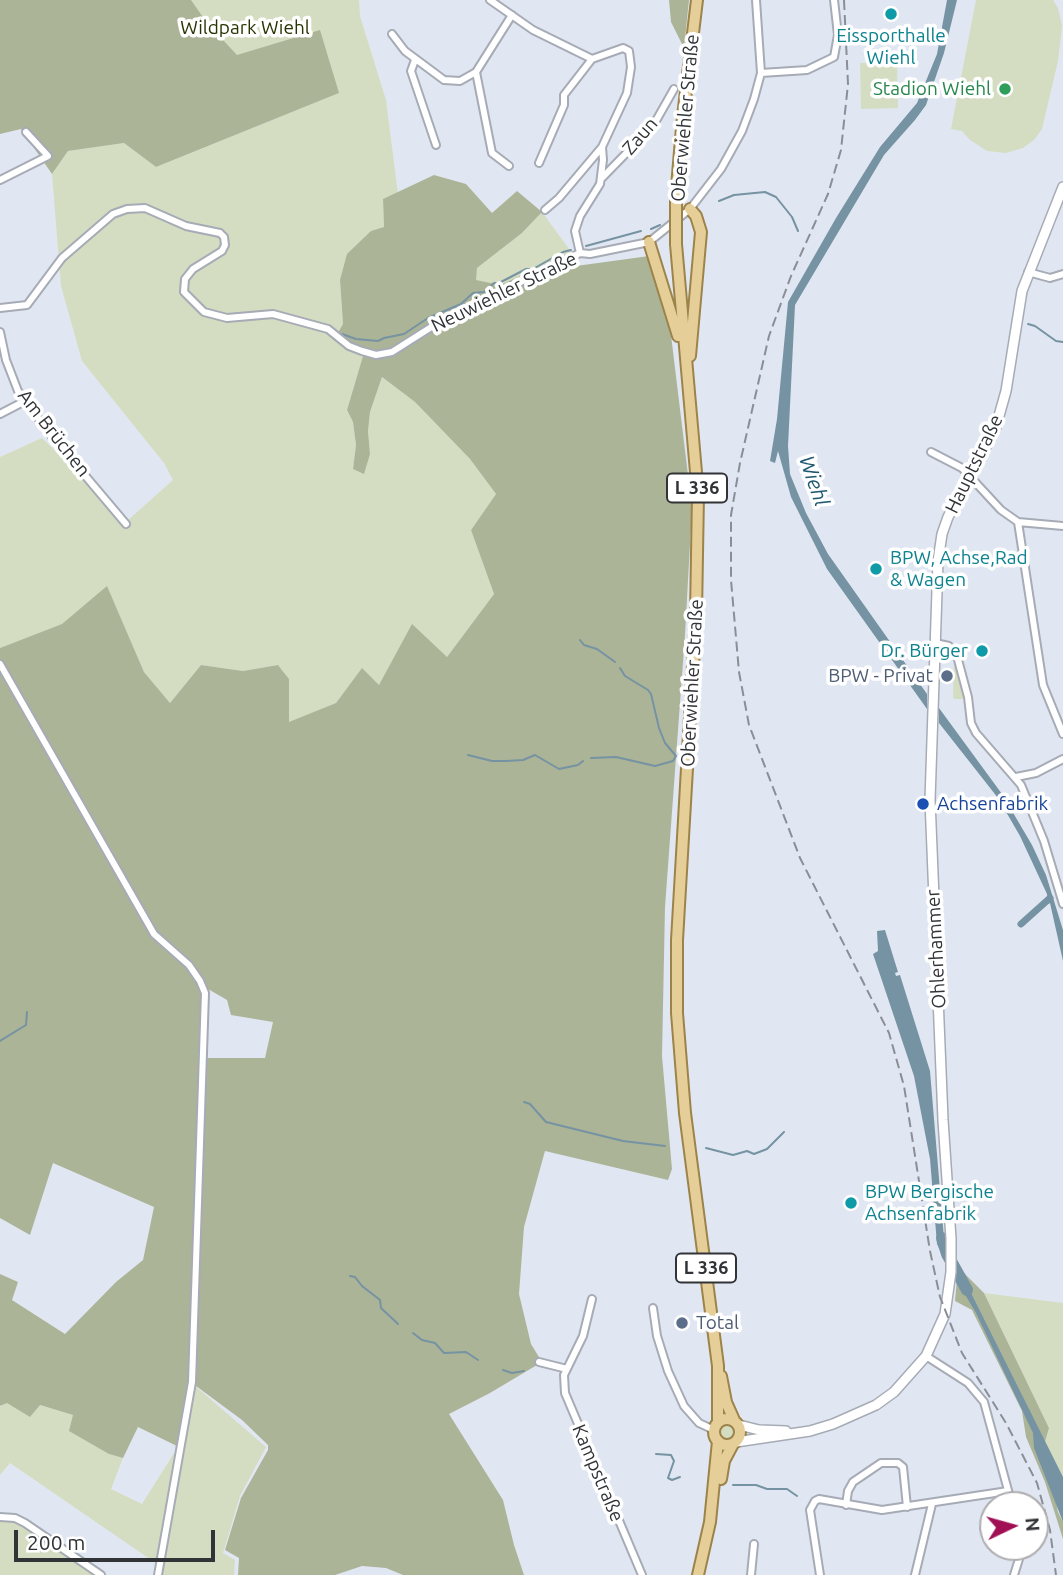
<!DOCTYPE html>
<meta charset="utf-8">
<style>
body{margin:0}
#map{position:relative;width:1063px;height:1575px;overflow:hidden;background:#e1e7f2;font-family:Ubuntu,sans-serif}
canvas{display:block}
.north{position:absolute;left:979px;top:1491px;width:70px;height:70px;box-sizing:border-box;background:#fff;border:2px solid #adadaf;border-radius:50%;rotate:85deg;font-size:19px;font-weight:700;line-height:28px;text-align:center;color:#313337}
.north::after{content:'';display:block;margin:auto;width:24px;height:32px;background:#a10f55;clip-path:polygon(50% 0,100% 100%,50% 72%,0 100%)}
.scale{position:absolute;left:14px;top:1530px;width:201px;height:32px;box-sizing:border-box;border:4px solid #313337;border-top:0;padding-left:9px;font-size:21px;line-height:24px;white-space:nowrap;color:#313337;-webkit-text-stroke:5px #fff;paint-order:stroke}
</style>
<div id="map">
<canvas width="1063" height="1575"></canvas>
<div class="north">N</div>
<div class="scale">200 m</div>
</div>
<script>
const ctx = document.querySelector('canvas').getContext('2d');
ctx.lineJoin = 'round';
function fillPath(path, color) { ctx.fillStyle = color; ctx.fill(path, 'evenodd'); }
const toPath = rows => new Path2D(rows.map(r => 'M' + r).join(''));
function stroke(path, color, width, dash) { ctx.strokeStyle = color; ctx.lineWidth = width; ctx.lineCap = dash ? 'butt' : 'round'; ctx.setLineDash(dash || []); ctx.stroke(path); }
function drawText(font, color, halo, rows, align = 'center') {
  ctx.font = font + ' Ubuntu,sans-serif'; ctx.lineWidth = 7; ctx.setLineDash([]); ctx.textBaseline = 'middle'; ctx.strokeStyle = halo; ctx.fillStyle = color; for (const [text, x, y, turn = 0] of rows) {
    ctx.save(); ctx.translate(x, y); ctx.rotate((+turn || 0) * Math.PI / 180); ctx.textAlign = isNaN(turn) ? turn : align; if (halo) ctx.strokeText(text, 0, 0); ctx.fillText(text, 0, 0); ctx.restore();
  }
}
const green = toPath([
 [180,0,359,0,360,16,386,100,398,194,383,199,384,227,340,280,343,324,363,356,347,410,353,422,356,446,353,469,370,454,368,431,370,412,382,377,415,402,470,459,496,494,471,530,494,594,447,657,379,685,362,669,336,703,289,723,289,679,278,665,243,671,201,665,170,703,144,672,107,587,63,624,0,648,0,457,42,438,127,521,173,480,164,463,82,361,61,286,52,174,68,151,124,143,156,167,339,93,236,62],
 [976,0,1053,0,1058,8,1062,26,1058,61,1042,129,1034,140,1023,148,1006,153,987,151,970,140,962,131,951,129],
 [897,62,898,108,861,109,860,63],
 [542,212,572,253,500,286,475,280,477,268,522,233],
 [957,661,963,687,963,699,954,699,953,697,954,663],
 [984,1293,1063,1303,1063,1477,1045,1442,1049,1428],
 [194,1385,266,1447,240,1496,223,1553,235,1560,234,1575,160,1575],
 [7,1402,30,1417,39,1405,74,1415,109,1454,123,1458,111,1489,142,1504,174,1453,177,1457,157,1564,10,1463,0,1475,0,1407],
 '719 1431a8 8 0 1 1 16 0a8 8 0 1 1-16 0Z',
 [0,1517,15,1518,101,1575,0,1575]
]);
const forest = toPath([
 [0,0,191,0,207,23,237,55,320,30,339,93,156,167,124,143,68,151,52,174,21,129,0,134],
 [669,0,689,0,684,48,671,22],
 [434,175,466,184,492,213,517,191,542,212,522,233,477,268,476,280,500,285,572,253,576,266,649,256,671,335,692,508,685,635,665,907,662,1056,672,1169,668,1180,545,1151,524,1227,519,1294,531,1344,542,1362,490,1393,449,1414,503,1500,514,1545,524,1575,403,1575,386,1568,362,1566,335,1575,238,1575,239,1558,225,1550,241,1498,268,1450,268,1445,242,1420,192,1383,181,1448,138,1427,123,1458,109,1454,69,1431,73,1415,40,1405,30,1417,7,1403,0,1406,0,1274,18,1282,12,1300,65,1334,116,1282,143,1260,154,1207,53,1163,30,1235,0,1218,0,648,62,624,107,586,144,672,170,703,201,665,243,671,278,665,289,679,289,722,336,703,362,668,379,685,412,624,447,657,494,594,471,530,496,494,470,459,415,402,382,377,370,412,368,431,370,454,364,474,353,469,356,445,353,422,347,410,363,356,334,340,343,324,340,280,347,254,371,231,384,227,383,199],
 [208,989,227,1000,231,1015,273,1022,265,1058,207,1058],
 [958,1267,984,1293,1049,1428,1045,1442,1058,1512,1063,1522,1063,1539,1045,1482,1026,1437,1022,1411,972,1310,955,1301]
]);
const water = toPath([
 [947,0,957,0,944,53,926,105,915,120,884,155,795,305,788,446,790,474,806,513,828,554,927,694,927,709,827,569,791,497,778,451,775,463,770,461,777,419,788,302,836,218,880,147,917,103,937,54],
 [939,708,1002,794,1032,845,1046,875,1063,930,1063,961,1050,903,1048,904,1047,894,1020,836,998,798,939,723],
 [885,930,898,972,895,973,896,976,900,975,930,1071,946,1262,937,1244,930,1159,914,1076,873,954,878,951,877,931],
 [958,1267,1063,1477,1063,1522,1034,1448,1033,1433,976,1313,957,1281]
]);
const stream = toPath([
 [719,201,734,195,765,192,776,197,792,217,798,231],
 [651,229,660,225],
 [586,246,641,231],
 [1028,324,1035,326,1056,341,1063,342],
 [342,334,356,339,378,341,384,338,404,334,428,318,461,304,473,293,484,292,494,283,499,283,526,269,533,269,563,252,571,250],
 [580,640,584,645,597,649,615,662],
 [468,755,492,761,506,761,523,760,535,755,559,769,578,765,583,761],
 [591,758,616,757,655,766,673,761,676,756,665,743,659,728,651,694,648,690,625,676,620,668],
 [0,1041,26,1025,27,1012],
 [524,1102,530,1104,546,1122,623,1141,665,1146],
 [706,1148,733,1155,747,1151,754,1154,767,1149,784,1132],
 [350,1276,355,1277,362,1286,380,1300,381,1308,398,1324],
 [413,1333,422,1340,435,1343,444,1353,466,1352,478,1360],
 [503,1370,512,1373,524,1371],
 [656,1454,671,1455,674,1461,668,1478,672,1480,680,1477],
 [733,1485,756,1485,767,1489,787,1489,797,1496]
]);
const canal = toPath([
 [1021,924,1050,898]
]);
const river = toPath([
 [942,1238,947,1254,967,1290]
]);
const street = toPath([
 [490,0,533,30,592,59,623,48,629,51,631,67,627,93,602,147,559,198,545,210],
 [392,34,405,51,444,80,460,81,476,72],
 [415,60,411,71,436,145],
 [761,73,807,70,834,57,838,35,834,0],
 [539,163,564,105,564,95,592,59],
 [509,166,492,153,476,72,512,15],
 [601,179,644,135,657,119,674,89],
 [0,180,48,156,26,132],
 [580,253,575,231,580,216,600,184,603,160,602,147],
 [1028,272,1050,278,1063,274],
 [0,308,27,305,62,258,113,214,127,209,145,208,186,226,220,233,224,237,225,245,222,251,193,269,185,279,184,292,204,312,227,318,273,314,328,329,349,346,362,351,376,355,392,352,444,319,580,253,590,254,649,242,690,209,721,169,742,131,754,99,761,73,756,0],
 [0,332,6,360,18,391,50,434,126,524],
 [0,414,25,401],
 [931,452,962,468,1001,510,1018,522,1063,526],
 [1018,522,1043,685,1063,734],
 [935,643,949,646,957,656,968,697,971,723,976,733,1021,785,1044,841,1063,904],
 [0,664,154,934,189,965,200,981,205,993,192,1382,158,1575],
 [1016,777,1036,773,1063,759],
 [592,1299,583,1336,564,1375,565,1393,642,1575],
 [653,1308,657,1336,668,1371,684,1406,699,1423,714,1430],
 [926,1356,968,1383,984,1402,1012,1505],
 [539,1362,567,1369],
 [846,1505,848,1491,853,1482,881,1463,898,1463,903,1467,907,1507],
 [0,1517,15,1518,25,1523,101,1575],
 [751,1575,754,1544],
 [820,1575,810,1510,815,1501,819,1499,882,1510,1008,1491],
 [915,1575,932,1504],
 [1014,1575,1019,1559,1019,1547]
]);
const secondary = toPath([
 [739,1425,759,1430,786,1431],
 [736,1442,810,1431,833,1424,876,1405,894,1392,926,1356,945,1314,951,1272,951,1239,943,1120,930,800,938,561,942,534,948,517,995,430,1006,391,1022,291,1063,187]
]);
const primary = toPath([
 [676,198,683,116,697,0],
 [690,209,696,216,701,232,690,356],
 [649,242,678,336],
 [676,244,698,495,696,614,677,940,677,1013,685,1113,718,1366,718,1422],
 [721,1376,726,1402,734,1420],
 '714 1432a13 13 0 1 1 26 0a13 13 0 1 1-26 0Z',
 [721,1479,724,1461,733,1444],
 [698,1575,710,1522,718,1441]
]);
const rail = toPath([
 [844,0,848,84,841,150,828,194,791,276,769,336,740,463,731,515,731,580,739,672,749,725,800,858,889,1033,904,1086,930,1251,940,1297,962,1353,1006,1423,1037,1483,1050,1530,1056,1575]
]);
const primaryBridge = toPath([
 [676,244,676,198]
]);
const markers = [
 [891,14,7,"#0f9aa8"],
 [1005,89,7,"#2e9e5b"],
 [876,569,7,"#0f9aa8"],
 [982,651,7,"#0f9aa8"],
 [947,676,7,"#5c6f8a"],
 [923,804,7,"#1a4fb4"],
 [851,1203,7,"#0f9aa8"],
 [682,1323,7,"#5c6f8a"]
];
const shields = [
 [697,488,60],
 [706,1268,60]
];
const shieldNames = [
 ["L 336",697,488],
 ["L 336",706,1268]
];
const parkNames = [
 ["Wildpark Wiehl",245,28]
];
const cultureNames = [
 ["Eissporthalle",891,36,"center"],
 ["Wiehl",891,58,"center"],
 ["BPW, Achse,Rad",890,558],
 ["& Wagen",890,580],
 ["Dr. Bürger",968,651,"right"],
 ["BPW Bergische",865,1192],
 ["Achsenfabrik",865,1214]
];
const leisureNames = [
 ["Stadion Wiehl",991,89]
];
const streetNames = [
 ["Oberwiehler Straße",685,118,-85],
 ["Zaun",640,136,-49],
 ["Neuwiehler Straße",504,292,-26],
 ["Am Brüchen",54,433,52],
 ["Hauptstraße",974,464,-64],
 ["Oberwiehler Straße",692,683,-87],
 ["Ohlerhammer",936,949,-93],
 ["Kampstraße",598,1473,67]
];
const serviceNames = [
 ["BPW - Privat",933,676],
 ["Total",696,1323,"left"]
];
const transitNames = [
 ["Achsenfabrik",937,804]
];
const waterNames = [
 ["Wiehl",814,481,71]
];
fillPath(green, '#d4ddc1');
fillPath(forest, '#acb498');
fillPath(water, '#7593a2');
stroke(stream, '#7593a2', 2);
stroke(canal, '#7593a2', 7);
stroke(river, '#7593a2', 12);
stroke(street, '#a6abb5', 10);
stroke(secondary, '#a6abb5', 12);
stroke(primary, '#9c834a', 14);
stroke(street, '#fff', 6);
stroke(secondary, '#fff', 9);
stroke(primary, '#e6ce99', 10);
stroke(rail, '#8a8e96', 2, [10, 5]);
stroke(primaryBridge, '#9c834a', 14, []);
stroke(primaryBridge, '#e6ce99', 10);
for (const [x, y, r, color] of markers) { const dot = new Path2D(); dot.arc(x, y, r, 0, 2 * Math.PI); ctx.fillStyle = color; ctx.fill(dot); stroke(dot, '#fff', 2.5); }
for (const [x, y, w] of shields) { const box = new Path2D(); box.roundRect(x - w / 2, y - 14.5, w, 29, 5); ctx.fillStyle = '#fff'; ctx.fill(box); stroke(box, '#313337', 2); }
drawText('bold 18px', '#313337', null, shieldNames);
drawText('19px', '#2a3403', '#fff', parkNames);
drawText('19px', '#0d838f', '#fff', cultureNames, 'left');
drawText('19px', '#27864d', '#fff', leisureNames, 'right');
drawText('19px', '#313337', '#fff', streetNames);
drawText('19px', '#4e5e75', '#fff', serviceNames, 'right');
drawText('19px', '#164399', '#fff', transitNames, 'left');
drawText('italic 21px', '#1f5870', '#fff', waterNames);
</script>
